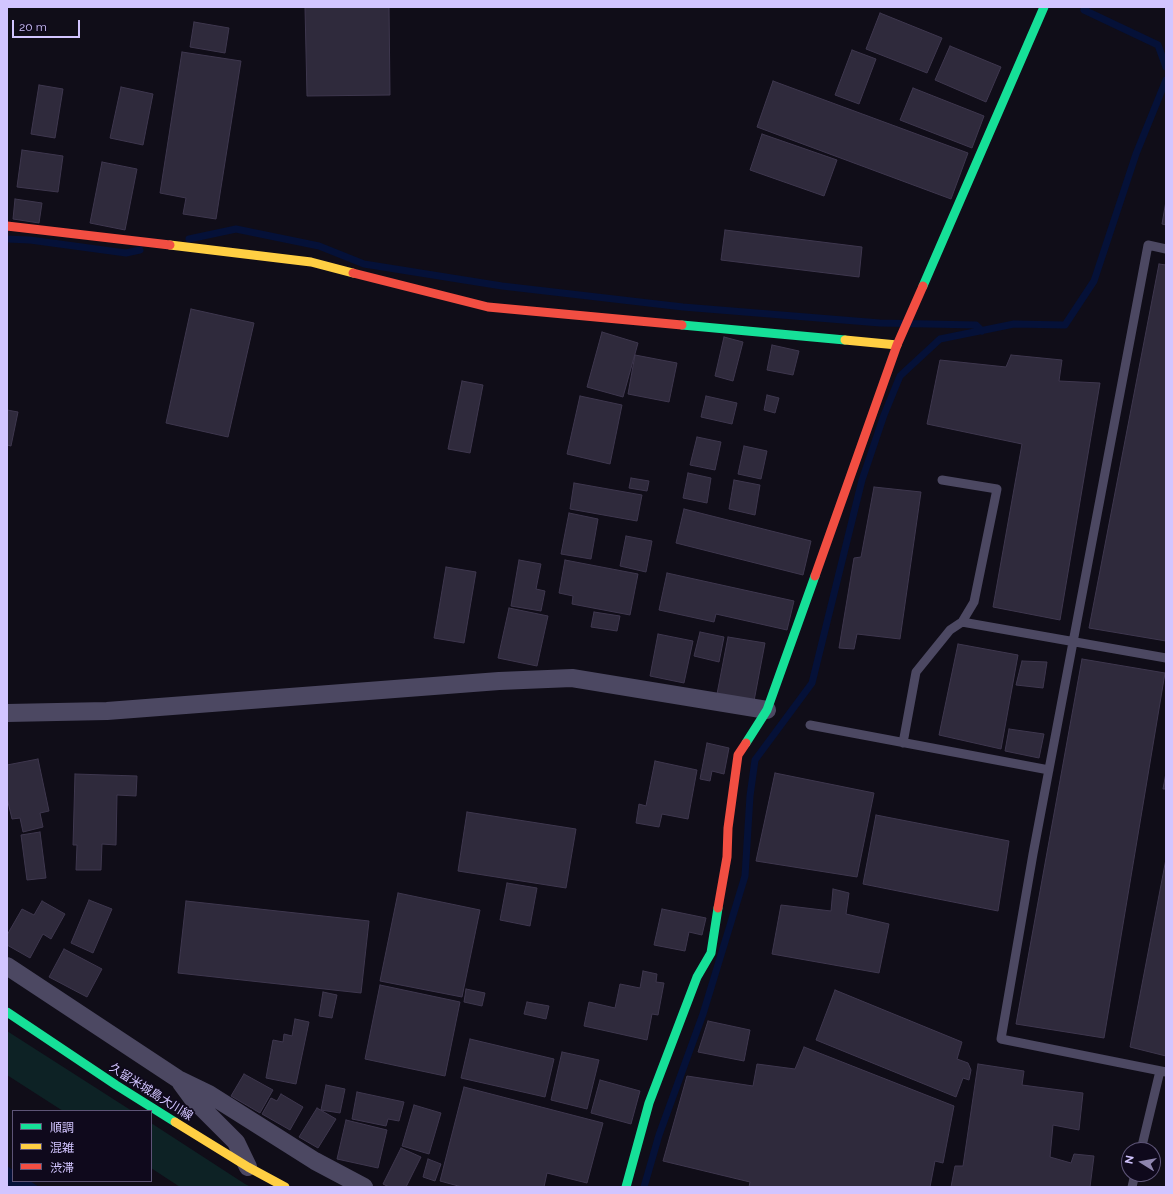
<!DOCTYPE html>
<meta charset="utf-8">
<style>
body{margin:0}
#map{position:relative;width:1173px;height:1194px;overflow:hidden;background:#100d18;font-family:Raleway,"Noto Sans JP",sans-serif}
canvas{display:block}
.frame{position:absolute;inset:0;border:8px solid #d2c5ff;pointer-events:none}
.legend{position:absolute;left:12px;top:1110px;width:140px;height:72px;box-sizing:border-box;background:#0f091c;border:1px solid #5d5477;margin:0;padding:5px 7px;list-style:none;font-size:12px;color:#d2c5ff}
.legend li{display:flex;align-items:center;gap:8px;height:20px}
.legend b{width:20px;border:1px solid #5d5477}
.north{position:absolute;left:1121px;top:1142px;width:40px;height:40px;box-sizing:border-box;background:#0f091c;border:1px solid #5d5477;border-radius:50%;rotate:281deg;font-size:11px;font-weight:700;line-height:16px;text-align:center;color:#d2c5ff}
.north::after{content:'';display:block;margin:auto;width:14px;height:18px;background:#8e85ae;clip-path:polygon(50% 0,100% 100%,50% 72%,0 100%)}
.scale{position:absolute;left:12px;top:20px;width:68px;height:18px;box-sizing:border-box;border:2px solid #d2c5ff;border-top:0;padding-left:5px;font-size:12px;line-height:14px;white-space:nowrap;color:#d2c5ff;-webkit-text-stroke:3px #0f091c;paint-order:stroke}
</style>
<div id="map">
<canvas width="1173" height="1194"></canvas>
<div class="frame"></div>
<ul class="legend">
<li><b style="height:5px;background:#16e098"></b>順調</li>
<li><b style="height:5px;background:#ffcf43"></b>混雑</li>
<li><b style="height:5px;background:#f24e42"></b>渋滞</li>
</ul>
<div class="north">N</div>
<div class="scale">20 m</div>
</div>
<script>
const ctx = document.querySelector('canvas').getContext('2d');
ctx.lineJoin = 'round';
function fillPath(path, color) { ctx.fillStyle = color; ctx.fill(path, 'evenodd'); }
const toPath = rows => new Path2D(rows.map(r => 'M' + r).join(''));
function stroke(path, color, width, dash) { ctx.strokeStyle = color; ctx.lineWidth = width; ctx.lineCap = dash ? 'butt' : 'round'; ctx.setLineDash(dash || []); ctx.stroke(path); }
function drawText(font, color, halo, rows, align = 'center') {
  ctx.font = font + ' Raleway,"Noto Sans JP",sans-serif'; ctx.lineWidth = 3.5; ctx.setLineDash([]); ctx.textBaseline = 'middle'; ctx.strokeStyle = halo; ctx.fillStyle = color; for (const [text, x, y, turn = 0] of rows) {
    ctx.save(); ctx.translate(x, y); ctx.rotate((+turn || 0) * Math.PI / 180); ctx.textAlign = isNaN(turn) ? turn : align; if (halo) ctx.strokeText(text, 0, 0); ctx.fillText(text, 0, 0); ctx.restore();
  }
}
const green = toPath([
 [7,1031,132,1111,63,1111,7,1075],
 [151,1123,245,1184,251,1187,180,1187,151,1168]
]);
const water = toPath([
 [7,1166,13,1170,13,1181,30,1181,39,1187,7,1187]
]);
const stream = toPath([
 [1086,7,1084,10,1158,45,1166,67],
 [7,239,30,240,126,253,140,250],
 [189,239,236,229,319,246,364,264,502,286,683,307,880,323,976,325,982,331],
 [644,1187,659,1135,703,1014,745,876,750,796,755,760,812,683,862,480,884,415,900,376,940,339,1014,324,1065,325,1094,281,1136,154,1166,80]
]);
const building = toPath([
 [305,7,389,7,390,95,307,96,305,7],
 [880,13,942,38,927,73,866,49,880,13],
 [194,22,229,28,225,53,190,47,194,22],
 [950,46,1001,67,986,102,935,80,950,46],
 [852,50,876,59,859,104,835,95,852,50],
 [182,52,241,61,216,219,183,214,186,198,160,193,182,52],
 [773,81,968,153,951,199,757,127,773,81],
 [39,85,63,89,55,138,31,134,39,85],
 [121,87,153,94,143,145,110,138,121,87],
 [913,88,984,116,972,148,900,120,913,88],
 [762,134,837,160,824,196,750,170,762,134],
 [22,150,63,156,58,192,17,187,22,150],
 [102,162,137,169,125,230,90,223,102,162],
 [15,199,42,203,39,223,13,219,15,199],
 [1166,201,1166,225,1162,224,1166,201],
 [725,230,862,247,859,277,721,260,725,230],
 [1159,264,1166,265,1166,641,1089,628,1159,264],
 [191,309,254,323,228,437,166,423,191,309],
 [602,332,638,343,623,397,587,387,602,332],
 [724,337,743,342,733,381,715,376,724,337],
 [772,345,799,351,793,375,767,370,772,345],
 [635,355,677,363,669,402,628,394,635,355],
 [1011,355,1062,360,1059,381,1100,383,1060,620,993,607,1022,444,927,424,940,360,1006,367,1011,355],
 [462,381,483,385,470,453,448,449,462,381],
 [767,395,779,398,775,413,764,410,767,395],
 [580,396,622,405,610,464,567,454,580,396],
 [706,396,737,403,732,424,701,417,706,396],
 [7,410,18,412,11,446,7,445,7,410],
 [697,437,721,442,715,470,690,465,697,437],
 [744,446,767,451,761,479,738,474,744,446],
 [688,473,711,478,707,503,683,498,688,473],
 [631,478,649,481,647,491,629,488,631,478],
 [734,480,760,485,755,515,729,509,734,480],
 [574,483,642,495,637,521,570,509,574,483],
 [874,487,921,492,900,639,857,634,854,649,839,648,854,558,861,557,874,487],
 [684,509,811,541,803,575,676,543,684,509],
 [569,513,598,519,591,559,561,554,569,513],
 [626,536,652,541,646,572,620,566,626,536],
 [519,560,541,564,536,589,545,591,541,611,511,606,519,560],
 [565,560,638,574,630,615,572,604,573,596,559,593,565,560],
 [446,567,476,572,464,643,434,638,446,567],
 [667,573,794,601,787,630,716,614,714,622,659,610,667,573],
 [509,608,548,616,537,666,498,658,509,608],
 [594,612,620,616,617,631,591,627,594,612],
 [700,632,724,637,719,662,694,656,700,632],
 [658,634,693,641,684,683,650,676,658,634],
 [728,637,765,643,754,701,717,694,728,637],
 [958,644,1018,655,1001,749,939,735,958,644],
 [1082,659,1165,673,1104,1038,1016,1024,1082,659],
 [1022,661,1047,662,1043,688,1016,685,1022,661],
 [1009,729,1044,734,1039,758,1005,751,1009,729],
 [707,743,729,748,724,774,712,771,710,781,700,779,707,743],
 [38,759,49,811,40,813,43,827,23,832,20,818,12,819,7,798,7,765,38,759],
 [655,761,697,770,688,819,662,814,659,827,636,823,639,804,646,806,655,761],
 [775,773,874,793,857,877,756,861,775,773],
 [1166,773,1166,789,1163,789,1166,773],
 [75,774,137,776,136,796,117,795,116,845,102,844,101,870,76,870,77,845,73,845,75,774],
 [467,812,576,829,566,888,458,871,467,812],
 [876,815,1009,841,998,911,863,884,876,815],
 [40,832,46,878,27,880,21,835,40,832],
 [1166,859,1166,1056,1130,1047,1166,859],
 [507,883,537,888,530,926,500,920,507,883],
 [833,889,849,893,846,914,889,924,879,973,772,954,781,905,831,911,833,889],
 [398,893,480,910,462,997,380,981,398,893],
 [89,900,112,909,93,953,71,943,89,900],
 [42,901,65,914,51,939,43,934,30,958,7,945,7,935,22,909,34,915,42,901],
 [186,901,369,921,361,993,178,973,186,901],
 [662,909,706,918,702,935,689,932,685,951,654,945,662,909],
 [64,949,102,969,87,997,49,977,64,949],
 [643,971,657,974,656,982,664,983,658,1015,652,1014,647,1040,584,1026,589,1002,615,1008,620,984,640,988,643,971],
 [380,985,460,1002,445,1076,365,1059,380,985],
 [466,989,485,993,482,1006,464,1002,466,989],
 [835,990,962,1042,957,1059,968,1063,971,1070,969,1080,963,1078,956,1097,816,1040,835,990],
 [323,992,337,995,332,1018,319,1016,323,992],
 [527,1002,549,1006,546,1019,524,1014,527,1002],
 [295,1019,309,1022,296,1084,266,1078,273,1040,283,1042,284,1034,292,1036,295,1019],
 [708,1021,750,1030,744,1061,698,1052,708,1021],
 [470,1039,554,1059,545,1097,461,1078,470,1039],
 [804,1047,954,1106,943,1163,935,1161,930,1187,749,1187,750,1182,663,1161,687,1076,753,1086,757,1064,795,1069,804,1047],
 [562,1052,599,1060,587,1109,551,1100,562,1052],
 [978,1064,1024,1071,1022,1085,1083,1093,1079,1130,1053,1125,1050,1157,1071,1163,1074,1154,1094,1156,1090,1187,951,1187,955,1166,963,1166,978,1064],
 [244,1074,273,1090,260,1113,231,1096,244,1074],
 [600,1080,640,1091,631,1124,591,1113,600,1080],
 [326,1085,345,1089,340,1113,321,1110,326,1085],
 [464,1087,603,1123,587,1183,547,1173,544,1187,462,1187,440,1181,464,1087],
 [357,1092,404,1102,399,1121,388,1119,386,1126,352,1119,357,1092],
 [281,1094,303,1107,290,1130,262,1114,271,1098,277,1101,281,1094],
 [414,1105,441,1113,429,1154,402,1146,414,1105],
 [317,1108,336,1119,318,1148,299,1137,317,1108],
 [346,1120,387,1130,378,1168,337,1159,346,1120],
 [401,1148,421,1157,406,1187,389,1187,383,1184,401,1148],
 [428,1159,441,1164,435,1181,423,1177,428,1159]
]);
const lane = toPath([
 [1166,249,1148,245,1033,854,1001,1039,1166,1072],
 [962,622,1166,658],
 [810,725,1049,770],
 [903,743,916,672,950,630,962,622,974,602,997,489,942,480],
 [1141,1150,1160,1071],
 [1132,1187,1135,1174]
]);
const street = toPath([
 [7,713,107,711,499,681,572,678,767,710],
 [7,966,178,1079,209,1094,315,1161,364,1187],
 [181,1083,192,1098,236,1142,248,1167]
]);
const fast = toPath([
 [923,286,1044,7],
 [682,325,845,340],
 [746,743,767,710,815,576],
 [7,1012,116,1085,175,1122],
 [626,1187,649,1103,697,977,711,953,718,908]
]);
const slow = toPath([
 [170,245,311,262,353,273],
 [845,340,897,345],
 [175,1122,248,1167,285,1187]
]);
const jam = toPath([
 [7,226,170,245],
 [353,273,488,307,682,325],
 [815,576,897,345,923,286],
 [718,908,727,857,728,828,738,755,746,743]
]);
const streetNames = [
 ["久留米城島大川線",151,1092,32]
];
fillPath(green, '#0d2225');
fillPath(water, '#051138');
stroke(stream, '#051138', 7);
fillPath(building, '#2f2a3c');
stroke(building, '#3e374e', 1);
stroke(lane, '#4c4862', 9);
stroke(street, '#4c4862', 18);
stroke(fast, '#16e098', 9);
stroke(slow, '#ffcf43', 9);
stroke(jam, '#f24e42', 9);
drawText('12px', '#d2c5ff', '#0f091c', streetNames);
</script>
